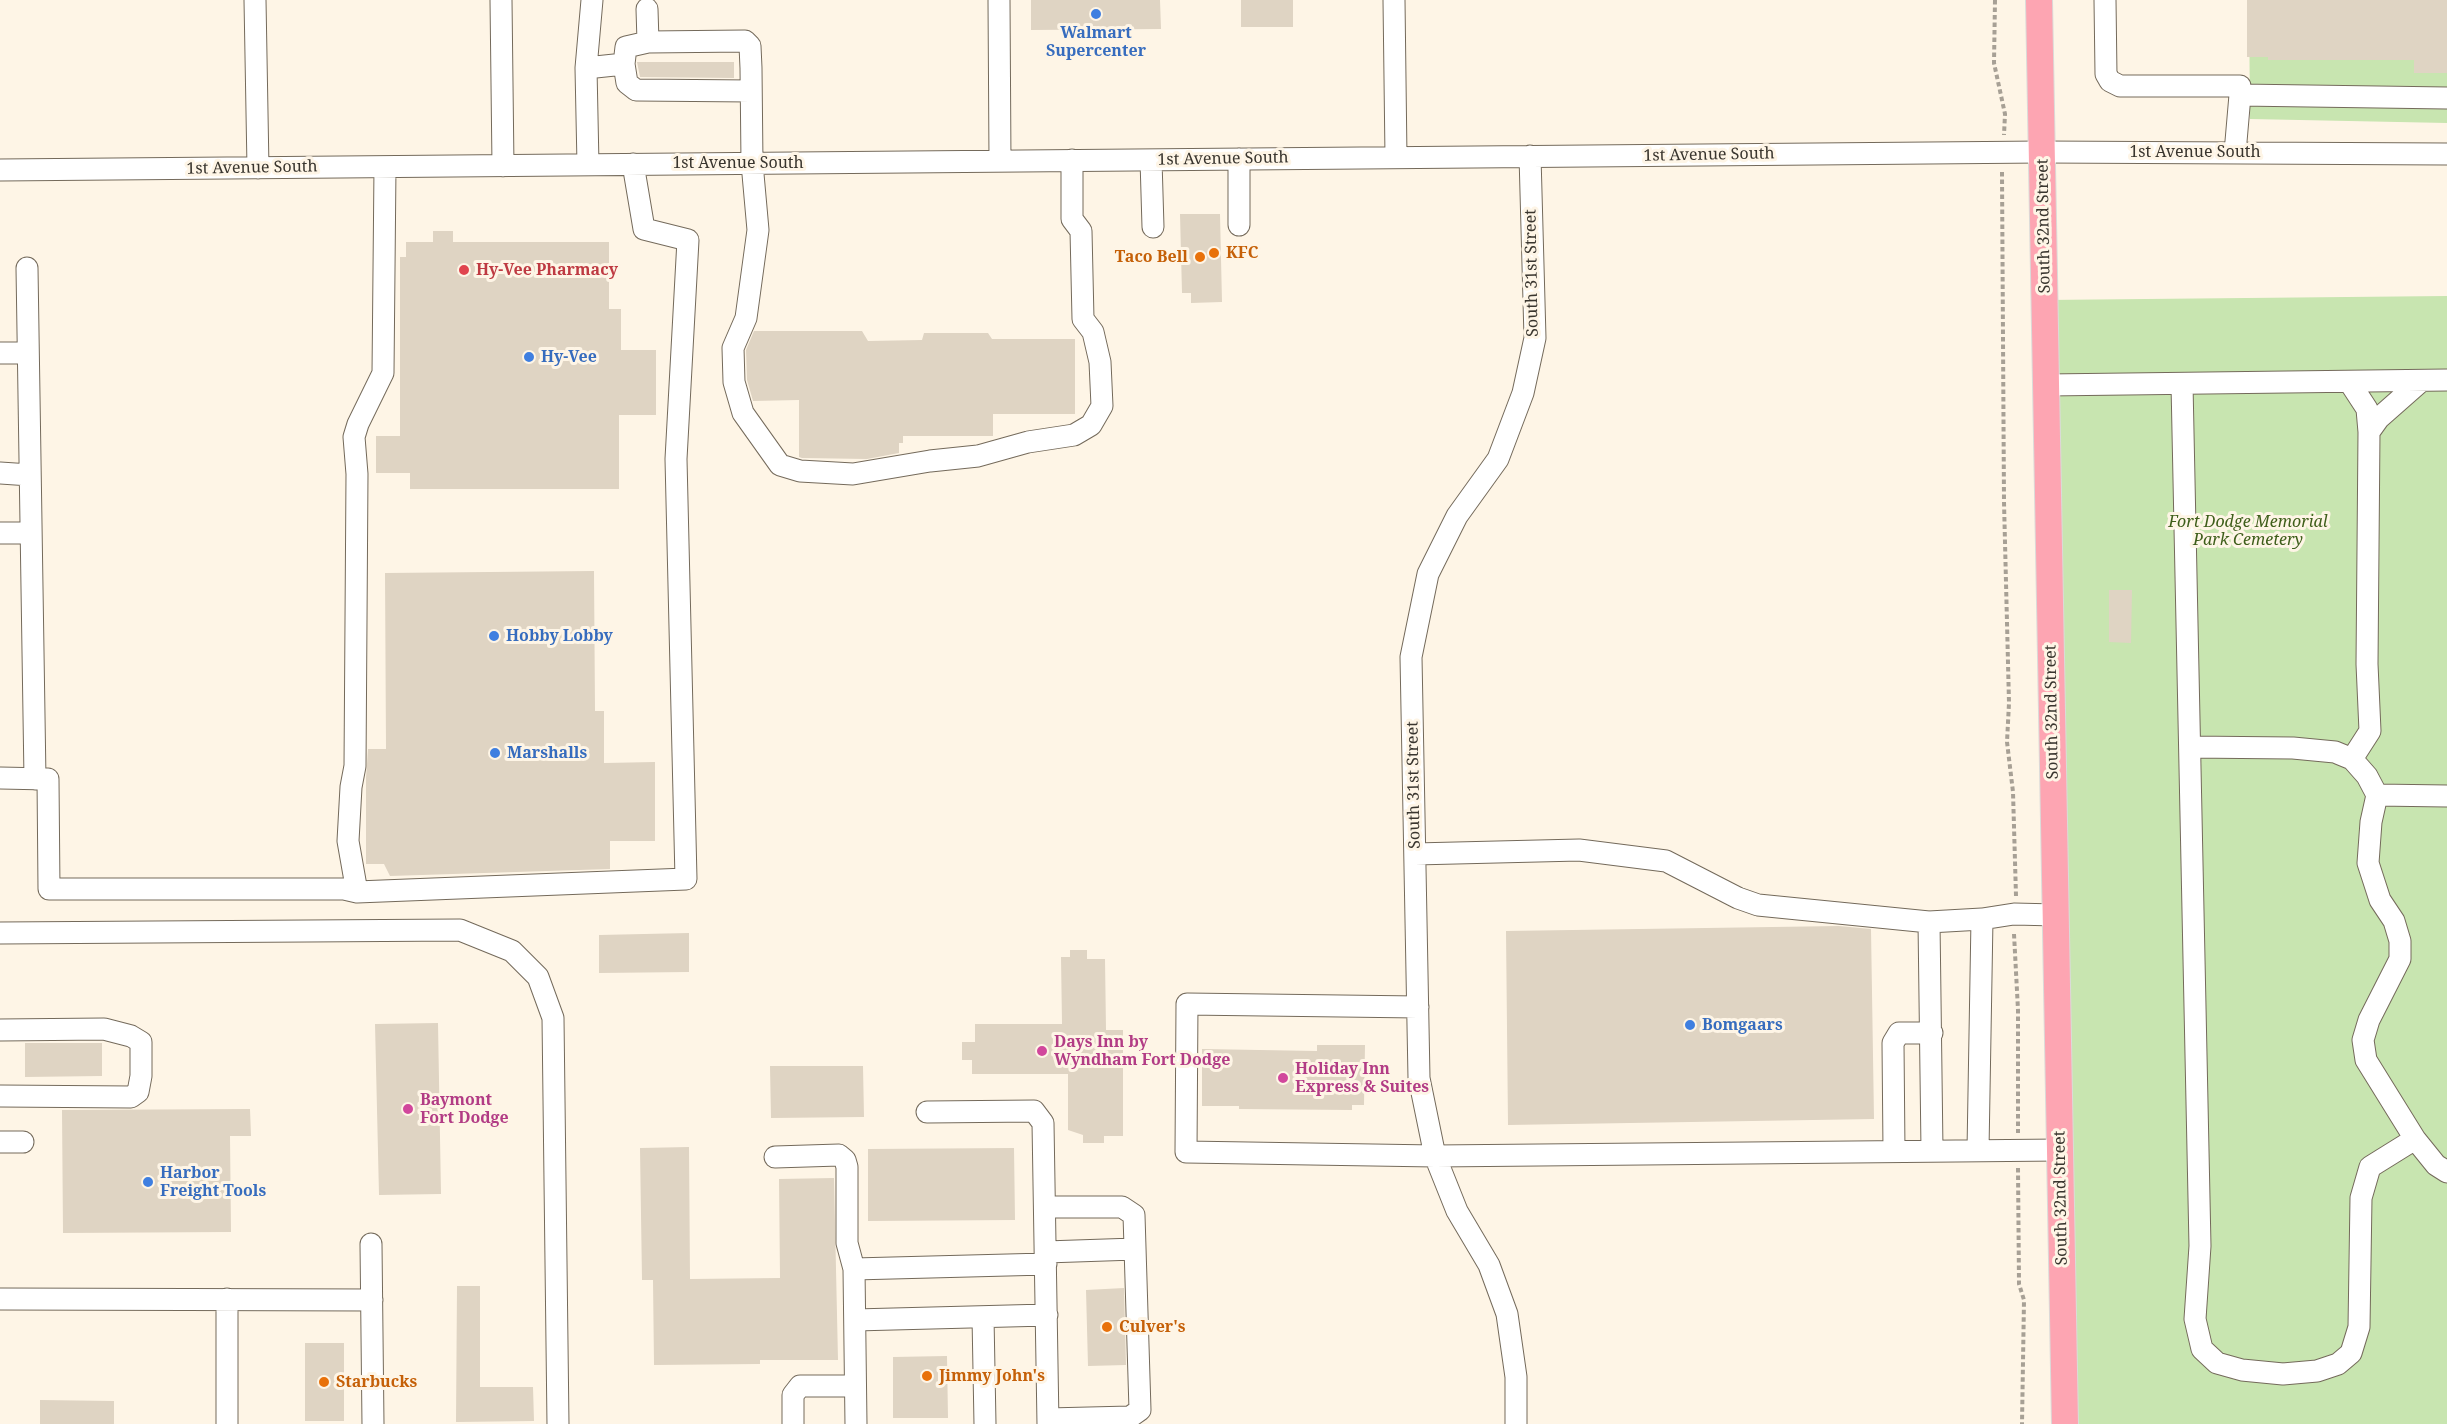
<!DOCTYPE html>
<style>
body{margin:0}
canvas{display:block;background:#fef5e6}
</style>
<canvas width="2447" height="1424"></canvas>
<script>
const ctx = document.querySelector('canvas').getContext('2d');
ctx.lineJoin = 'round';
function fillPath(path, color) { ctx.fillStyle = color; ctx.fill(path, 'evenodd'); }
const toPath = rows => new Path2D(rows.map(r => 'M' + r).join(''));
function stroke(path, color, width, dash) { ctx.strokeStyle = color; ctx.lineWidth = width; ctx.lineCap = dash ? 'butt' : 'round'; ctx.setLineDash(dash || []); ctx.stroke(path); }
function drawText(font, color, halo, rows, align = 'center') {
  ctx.font = font + ' "Noto Serif",serif'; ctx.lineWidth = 6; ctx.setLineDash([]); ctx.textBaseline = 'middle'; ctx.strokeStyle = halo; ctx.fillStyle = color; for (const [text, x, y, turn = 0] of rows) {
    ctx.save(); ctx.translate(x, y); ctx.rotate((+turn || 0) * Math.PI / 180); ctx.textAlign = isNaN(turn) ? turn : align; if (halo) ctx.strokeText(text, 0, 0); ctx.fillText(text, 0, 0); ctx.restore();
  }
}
const green = toPath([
 [2249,0,2447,0,2447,123,2250,119],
 [2447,296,2447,1424,2065,1424,2045,300]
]);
const building = toPath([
 [1031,0,1160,0,1161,29,1031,30],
 [1241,0,1293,0,1293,27,1241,27],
 [2247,0,2447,0,2447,73,2414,73,2414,60,2268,60,2268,57,2247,57],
 [637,62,734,62,734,78,640,77],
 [1180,214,1220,214,1222,302,1191,303,1191,293,1182,293],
 [433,231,453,231,453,242,609,242,609,309,621,309,621,350,656,350,656,415,619,415,619,489,410,489,410,473,376,473,376,436,400,436,400,257,406,257,406,242,433,242],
 [754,331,862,331,868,341,922,340,924,333,988,333,992,339,1075,339,1075,414,993,414,993,436,903,436,903,443,899,443,899,453,867,459,802,458,799,457,799,400,753,401,747,380,746,350],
 [594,571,595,711,604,711,604,763,655,762,655,841,610,841,610,869,390,876,384,864,366,864,366,778,368,749,386,749,385,573],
 [2109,590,2132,590,2131,643,2109,642],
 [1839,926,1871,929,1874,1119,1508,1125,1506,931],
 [689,933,689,972,599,973,599,935],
 [1070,950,1087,950,1087,959,1105,959,1106,1030,1123,1030,1123,1136,1104,1136,1104,1143,1083,1143,1083,1135,1068,1130,1068,1074,972,1074,972,1060,962,1060,962,1042,975,1042,975,1024,1062,1024,1061,957,1070,957],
 [438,1023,441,1194,379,1195,375,1024],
 [25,1043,102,1043,102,1076,25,1077],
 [1317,1045,1365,1045,1364,1105,1352,1105,1352,1110,1239,1109,1239,1106,1202,1106,1202,1049,1317,1051],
 [770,1066,863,1066,864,1117,771,1118],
 [250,1109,251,1136,230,1136,231,1232,63,1233,62,1110],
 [689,1147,690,1279,780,1278,779,1179,834,1178,838,1360,760,1360,760,1364,654,1365,653,1280,642,1280,640,1148],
 [1014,1148,1015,1220,868,1221,868,1149],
 [457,1286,480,1286,480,1387,533,1387,534,1421,456,1422],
 [1124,1288,1126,1365,1088,1366,1086,1290],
 [305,1343,344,1343,344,1421,305,1421],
 [947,1356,948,1418,893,1418,893,1357],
 [40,1400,114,1401,114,1424,40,1424]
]);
const path = toPath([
 [1995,0,1994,63,2005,114,2004,135],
 [2002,172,2004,502,2009,703,2007,742,2013,792,2016,896],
 [2014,934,2018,1010,2018,1133],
 [2018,1168,2019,1284,2024,1300,2022,1424]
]);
const minor = toPath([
 [255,0,258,168],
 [501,0,503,166],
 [999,0,1000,161],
 [1394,0,1396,157],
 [2105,0,2106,74,2110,81,2120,86,2240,86],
 [647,9,648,42],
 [586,68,624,64],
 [751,91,636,90,627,83,624,64,626,47,648,42,745,41,750,46,751,68,752,163,758,230,746,318,733,348,734,382,743,413,780,465,800,471,853,474,930,461,978,456,1028,442,1074,435,1091,425,1102,406,1100,362,1093,332,1083,319,1081,231,1072,219,1072,160],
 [2235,153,2240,95,2447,98],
 [1239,159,1239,225],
 [1151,160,1153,227],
 [588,165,586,68,592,0],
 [0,170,2042,152,2447,154],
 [27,268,35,779],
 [0,353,27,353],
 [2350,383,2367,409,2369,432,2367,664,2370,731,2352,759],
 [2182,384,2200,1246,2195,1319,2202,1349,2217,1363,2242,1370,2283,1374,2317,1371,2338,1364,2351,1353,2359,1327,2361,1198,2370,1167,2415,1139],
 [2047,385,2447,380],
 [2369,432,2379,418,2421,381],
 [0,473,30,475],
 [0,533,30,533],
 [2190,747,2293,748,2335,752,2352,759,2367,776,2377,795,2447,796],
 [0,778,48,779,49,889,344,889,357,892,686,879,676,459,688,240,644,229,633,164],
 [2377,795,2371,822,2368,863,2380,900,2394,921,2400,941,2400,959,2369,1020,2363,1040,2366,1060,2415,1139,2436,1165,2447,1172],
 [1415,854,1579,850,1666,861,1738,898,1758,905,1929,922,1932,1150],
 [357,892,348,841,351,787,355,766,357,474,354,437,358,424,383,373,385,167],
 [1982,919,2014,914,2056,915],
 [1929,922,1982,919,1978,1150],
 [0,933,460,930,512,951,538,977,553,1018,558,1424],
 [1418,1007,1187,1004,1186,1152,1435,1156,2060,1150],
 [0,1030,104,1029,131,1036,141,1042,141,1076,138,1092,131,1097,0,1096],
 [927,1112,1034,1111,1043,1123,1048,1424],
 [0,1142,23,1142],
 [1894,1151,1893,1043,1899,1033,1932,1033],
 [775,1157,839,1155,845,1160,847,1167,847,1243,854,1269],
 [1046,1207,1122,1207,1134,1215,1140,1410,1130,1417,1048,1419],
 [371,1244,373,1424],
 [1046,1252,1135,1249],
 [0,1299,372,1300],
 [227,1299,227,1424],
 [983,1317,985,1424],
 [855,1320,1047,1315],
 [793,1424,793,1395,800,1386,855,1386],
 [856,1424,854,1269,1046,1264],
 [1516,1424,1516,1377,1507,1314,1489,1265,1457,1211,1435,1156,1419,1078,1411,657,1428,574,1457,516,1498,459,1523,393,1535,338,1530,156]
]);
const major = toPath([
 [2039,0,2065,1424]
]);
const markers = [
 [1096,14,6,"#3f7fe0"],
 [1214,253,6,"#e8710a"],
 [1200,257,6,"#e8710a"],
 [464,270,6,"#e0444e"],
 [529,357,6,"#3f7fe0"],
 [494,636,6,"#3f7fe0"],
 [495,753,6,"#3f7fe0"],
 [1690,1025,6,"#3f7fe0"],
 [1042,1051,6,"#d1479c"],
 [1283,1078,6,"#d1479c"],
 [408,1109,6,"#d1479c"],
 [148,1182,6,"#3f7fe0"],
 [1107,1327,6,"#e8710a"],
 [927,1376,6,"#e8710a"],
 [324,1382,6,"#e8710a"]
];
const shopNames = [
 ["Walmart",1096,33,"center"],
 ["Supercenter",1096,51,"center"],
 ["Hy-Vee",541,357],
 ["Hobby Lobby",506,636],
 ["Marshalls",507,753],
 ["Bomgaars",1702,1025],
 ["Harbor",160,1173],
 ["Freight Tools",160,1191]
];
const streetNames = [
 ["1st Avenue South",2195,152],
 ["1st Avenue South",1709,155,-1],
 ["1st Avenue South",1223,159,-1],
 ["1st Avenue South",738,163],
 ["1st Avenue South",252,168,-1],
 ["South 32nd Street",2044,226,-91],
 ["South 31st Street",1532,273,-91],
 ["South 32nd Street",2052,712,-91],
 ["South 31st Street",1414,785,-91],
 ["South 32nd Street",2061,1198,-91]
];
const foodNames = [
 ["KFC",1226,253],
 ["Taco Bell",1188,257,"right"],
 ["Culver's",1119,1327],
 ["Jimmy John's",939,1376],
 ["Starbucks",336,1382]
];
const healthNames = [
 ["Hy-Vee Pharmacy",476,270]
];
const parkNames = [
 ["Fort Dodge Memorial",2248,522],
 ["Park Cemetery",2248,540]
];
const hotelNames = [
 ["Days Inn by",1054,1042],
 ["Wyndham Fort Dodge",1054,1060],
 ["Holiday Inn",1295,1069],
 ["Express & Suites",1295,1087],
 ["Baymont",420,1100],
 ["Fort Dodge",420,1118]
];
fillPath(green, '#c8e5b0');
fillPath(building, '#dfd4c3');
stroke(minor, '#746a5b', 23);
stroke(major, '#dbdbd9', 28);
stroke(path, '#a7a095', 4, [4.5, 3]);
stroke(minor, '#fff', 21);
stroke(major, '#fda5b2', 26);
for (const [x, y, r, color] of markers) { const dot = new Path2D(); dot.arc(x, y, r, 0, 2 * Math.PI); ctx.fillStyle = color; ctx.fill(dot); stroke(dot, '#fef5e6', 2); }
drawText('bold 16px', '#366cbe', '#fef5e6', shopNames, 'left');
drawText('16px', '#39352e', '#fef5e6', streetNames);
drawText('bold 16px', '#c56008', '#fef5e6', foodNames, 'left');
drawText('bold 16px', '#be3a42', '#fef5e6', healthNames, 'left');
drawText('italic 16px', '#3e5e1a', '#fef5e6', parkNames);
drawText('bold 16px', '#b23c85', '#fef5e6', hotelNames, 'left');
</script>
